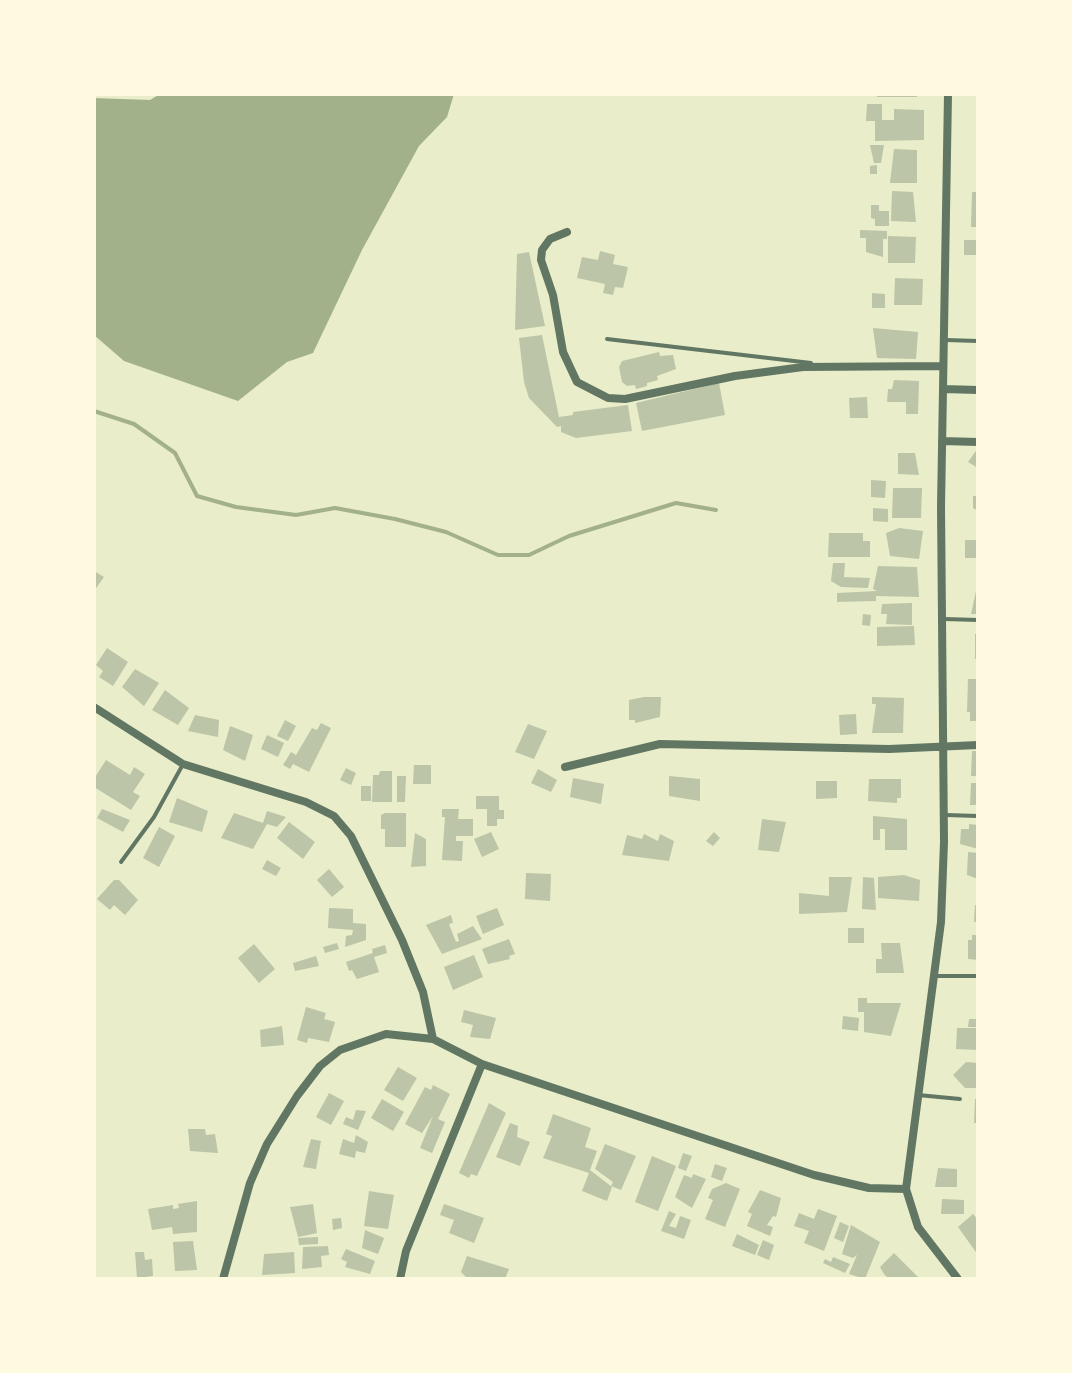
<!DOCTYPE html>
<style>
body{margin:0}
#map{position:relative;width:1072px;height:1373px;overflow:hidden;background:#e9edc9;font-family:"Titillium Web",sans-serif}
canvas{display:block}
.frame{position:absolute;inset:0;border:96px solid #fefae0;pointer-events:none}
</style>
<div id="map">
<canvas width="1072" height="1373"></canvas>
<div class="frame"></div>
</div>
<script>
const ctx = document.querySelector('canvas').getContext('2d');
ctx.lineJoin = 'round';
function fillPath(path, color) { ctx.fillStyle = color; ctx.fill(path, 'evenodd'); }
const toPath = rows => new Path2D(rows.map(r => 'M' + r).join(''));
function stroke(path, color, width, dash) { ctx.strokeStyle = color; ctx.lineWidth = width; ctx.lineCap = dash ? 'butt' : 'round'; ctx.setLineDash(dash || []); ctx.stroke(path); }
const water = toPath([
 [160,94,454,94,447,117,419,146,362,250,313,353,287,362,238,401,124,361,94,335,94,98,150,100]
]);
const stream = toPath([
 [94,411,134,424,175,453,197,496,236,507,296,515,335,508,395,519,446,532,498,555,529,555,569,536,676,503,716,510]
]);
const building = toPath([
 [877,94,917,94,917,97,877,97],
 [867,104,882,104,882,120,894,120,894,109,924,110,924,140,875,141,875,121,866,121],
 [870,145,884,145,881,163,874,163],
 [894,149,917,150,917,183,890,183],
 [877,165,877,174,870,174,870,166],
 [892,191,913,192,916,222,891,221],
 [972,192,978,192,978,227,971,227],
 [871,205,879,205,879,211,889,211,889,226,875,226,875,219,871,218],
 [860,230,887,231,887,239,883,239,883,257,866,252,866,238,860,238],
 [888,236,916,237,915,263,888,263],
 [964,240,978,240,978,255,964,255],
 [600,251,615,255,613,264,628,267,623,288,615,287,613,295,603,293,605,284,577,278,582,257,598,260],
 [529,252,545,326,515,330,517,254],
 [895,278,923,279,922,305,894,305],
 [872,293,885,294,885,308,872,308],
 [873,328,918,332,916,359,877,358],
 [542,335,559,417,573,415,573,412,628,405,632,431,576,438,561,432,561,426,557,427,529,398,524,382,519,338],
 [659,352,660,356,673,355,676,369,657,376,658,380,647,383,647,386,636,389,635,385,627,386,622,382,619,367,622,361],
 [894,380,919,381,918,414,906,414,906,402,887,402,888,389,892,389],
 [719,383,725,415,642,431,636,403],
 [867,397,868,418,850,418,849,398],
 [978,448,978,468,968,462],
 [898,453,915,453,919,475,898,474],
 [871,480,886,481,885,498,871,497],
 [893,488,922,488,921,518,892,518],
 [973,496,978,496,978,511,973,508],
 [873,508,888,509,888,522,873,521],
 [899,528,923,531,919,559,890,556,886,533],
 [829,533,863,533,863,541,870,541,870,557,828,557],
 [965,540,978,540,978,558,965,558],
 [833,563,845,563,844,577,870,578,868,588,841,587,831,581],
 [878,566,917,567,919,597,876,596,876,601,837,602,837,593,877,591,873,589],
 [94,571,104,577,94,591],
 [976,591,978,591,978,614,971,614],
 [912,603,912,625,886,624,887,614,881,614,882,604],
 [863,614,871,615,870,626,862,625],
 [914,626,915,645,877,646,877,627],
 [975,634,978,634,978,659,975,659],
 [107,648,128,662,113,686,99,677,103,671,96,665],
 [135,669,159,683,144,706,122,687],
 [968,679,978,679,978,721,970,721,970,712,967,712],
 [165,690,189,708,178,725,152,710],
 [644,697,661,697,660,717,635,723,635,720,629,720,629,700],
 [872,697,904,698,903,733,872,733,876,704,872,704],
 [856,714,857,734,840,735,839,715],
 [195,715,219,720,218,737,188,731],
 [285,720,296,726,288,741,277,736],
 [321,723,331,728,309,772,293,764,290,769,283,765,291,752,296,755,312,728,317,730],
 [528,724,547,731,534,759,515,752],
 [230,726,253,735,245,761,223,750],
 [267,735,284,743,278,757,261,749],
 [972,751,978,751,978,776,971,776],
 [106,760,130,775,134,767,145,774,133,792,140,796,131,810,94,787,94,779],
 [414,765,431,765,431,784,413,784],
 [346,768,356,773,351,785,340,780],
 [538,769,557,780,551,792,531,783],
 [380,771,392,771,392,802,372,802,373,775,379,775],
 [397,776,406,776,405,802,397,802],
 [669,776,700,779,700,801,669,796],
 [573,778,604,784,601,804,570,797],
 [869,779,901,779,901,798,897,798,897,803,868,801],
 [816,781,837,781,837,798,816,799],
 [971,783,978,783,978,805,970,805],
 [361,786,371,786,371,801,361,801],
 [476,796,499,796,499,810,504,810,504,819,497,819,497,826,487,826,487,809,476,809],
 [177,798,208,811,202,832,169,822],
 [102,809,130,820,123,832,97,818],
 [442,809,459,809,458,819,473,819,473,836,456,836,456,841,463,841,462,861,442,860,445,817,442,817],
 [267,811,286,817,277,827,267,824,253,849,221,838,234,813,263,823],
 [385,813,406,813,406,847,385,847,385,829,381,829,381,815],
 [873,816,907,819,907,850,885,850,885,829,880,829,880,840,873,840],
 [762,819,786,822,779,852,758,850],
 [289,822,315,842,303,859,277,838],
 [969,824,978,825,978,849,960,844,961,829,969,829],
 [159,827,175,836,159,867,143,858],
 [491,832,499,849,482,857,474,839],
 [714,832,720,838,713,846,706,841],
 [415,833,426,839,426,866,411,867],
 [644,834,658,841,660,834,674,841,669,861,622,855,627,835,642,839],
 [968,852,978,853,978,879,967,875],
 [267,860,281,868,276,876,262,869],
 [329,869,344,887,332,897,317,880],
 [526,873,551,874,550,901,525,899],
 [904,875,920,880,919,901,878,898,878,877],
 [829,877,852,877,847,912,799,914,799,893,829,896],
 [863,877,874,878,876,910,862,909],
 [114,880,119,880,138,900,125,915,114,905,110,910,97,899],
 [975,905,978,905,978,922,974,922],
 [329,908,353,909,353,923,366,924,366,940,345,947,346,936,352,935,353,930,328,928],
 [497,908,504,925,483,934,476,916],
 [451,915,453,923,449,924,456,942,459,941,457,934,473,926,482,939,442,954,426,925],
 [848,928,864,928,864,943,848,943],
 [972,935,978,935,978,960,968,959,968,940,972,940],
 [509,939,515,954,509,956,510,959,488,964,482,949],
 [337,943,339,949,325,953,323,947],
 [881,943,900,943,904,973,876,973,876,959,882,959],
 [254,944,275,969,259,983,238,958],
 [385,945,387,953,374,957,379,972,357,979,352,970,349,971,346,962,373,953,372,949],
 [474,955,483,977,453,990,444,967],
 [316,956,319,966,295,971,293,963],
 [858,998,867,998,867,1003,901,1003,891,1036,864,1032,864,1012,858,1012],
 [306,1007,326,1013,324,1019,335,1022,329,1042,308,1038,307,1043,297,1040],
 [464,1010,496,1018,490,1039,470,1037,473,1025,461,1022],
 [843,1016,859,1018,858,1031,842,1029],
 [969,1019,978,1019,978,1027,968,1027],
 [282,1026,284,1045,261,1047,260,1030],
 [957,1028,978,1028,978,1050,956,1049],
 [966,1062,978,1063,978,1088,965,1088,953,1075],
 [398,1067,417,1078,403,1101,384,1090],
 [433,1085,450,1094,438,1119,445,1122,432,1153,420,1148,433,1116,422,1133,405,1124,425,1087,431,1090],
 [329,1093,344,1101,331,1125,316,1117],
 [382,1099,404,1112,393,1131,371,1118],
 [975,1099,978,1099,978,1123,974,1123],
 [489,1103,506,1113,477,1176,471,1174,469,1178,459,1173],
 [356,1110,366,1111,358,1130,343,1124,346,1117,353,1120],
 [553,1114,591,1128,585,1147,597,1151,590,1170,612,1187,607,1201,582,1191,589,1173,543,1158,552,1136,546,1134],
 [510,1123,518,1126,517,1137,530,1142,520,1166,496,1157],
 [188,1129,205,1129,206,1135,215,1134,218,1153,190,1151],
 [356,1135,368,1142,365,1153,356,1151,355,1158,339,1154,343,1139,354,1143],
 [311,1139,321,1141,316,1169,303,1167],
 [605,1144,636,1156,621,1190,611,1186,613,1182,595,1169],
 [683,1153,692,1156,686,1171,678,1168],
 [652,1156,676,1166,658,1211,635,1202],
 [715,1164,727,1168,722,1181,711,1177],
 [938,1168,957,1169,957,1187,935,1187],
 [693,1174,706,1179,692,1208,675,1197,684,1175,692,1178],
 [726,1183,740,1189,725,1227,705,1219,713,1200,708,1198,712,1189],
 [760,1190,781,1198,776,1217,773,1216,767,1225,773,1227,770,1236,747,1226,752,1214,748,1212],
 [369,1191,394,1195,388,1229,364,1226],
 [942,1199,964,1200,964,1214,941,1214],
 [197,1201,197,1232,173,1234,172,1227,152,1230,148,1209,173,1205,173,1209,179,1208,178,1204],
 [313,1204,317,1233,298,1237,290,1207],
 [444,1204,484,1218,474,1243,449,1233,454,1220,440,1215],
 [818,1209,837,1216,824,1251,804,1243,809,1231,794,1226,799,1213,814,1219],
 [669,1211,676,1214,669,1226,676,1228,680,1216,691,1220,684,1239,661,1231],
 [973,1214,978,1220,978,1255,958,1227],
 [341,1218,342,1228,333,1230,332,1219],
 [840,1222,849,1226,843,1242,834,1238],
 [851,1225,880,1242,865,1279,849,1274,857,1255,853,1258,842,1254],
 [365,1230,384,1238,378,1254,362,1248],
 [737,1234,759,1245,755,1255,732,1246],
 [318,1237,318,1244,299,1245,298,1238],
 [763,1240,774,1245,769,1260,757,1255],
 [193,1241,197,1270,175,1271,173,1242],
 [328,1246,329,1255,321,1256,322,1267,302,1269,303,1247],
 [346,1249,375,1261,370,1274,345,1267,347,1262,341,1259],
 [135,1252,144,1252,145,1260,152,1259,153,1276,137,1278],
 [294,1252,295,1273,262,1275,264,1254],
 [894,1253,918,1277,915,1279,889,1279,884,1274,880,1267],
 [467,1256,509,1269,505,1279,466,1277,461,1272],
 [833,1257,850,1264,845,1273,823,1263,825,1259,831,1262]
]);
const service = toPath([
 [607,339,811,363],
 [946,340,978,341],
 [944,619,978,620],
 [946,815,978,816],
 [121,862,154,817,182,766],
 [936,976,978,976],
 [918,1095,960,1099]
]);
const minor = toPath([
 [948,94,941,507,944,842,941,922,906,1189,918,1227,958,1279],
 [567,232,550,239,542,250,541,260,553,295,563,352,577,382,608,398,625,399,735,376,803,367,943,366],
 [943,389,978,390],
 [942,441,978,442],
 [94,707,183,764,306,802,334,816,351,836,402,940,423,992,433,1039],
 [565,767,660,744,889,749,978,745],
 [223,1279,250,1183,267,1144,297,1096,320,1066,340,1050,386,1034,433,1039,482,1064,814,1175,869,1188,906,1189],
 [400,1279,406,1251,482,1064]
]);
fillPath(water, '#a3b18a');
stroke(stream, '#a3b18a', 4);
fillPath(building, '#bcc5a7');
stroke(service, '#617663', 4);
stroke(minor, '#617663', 8);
</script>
